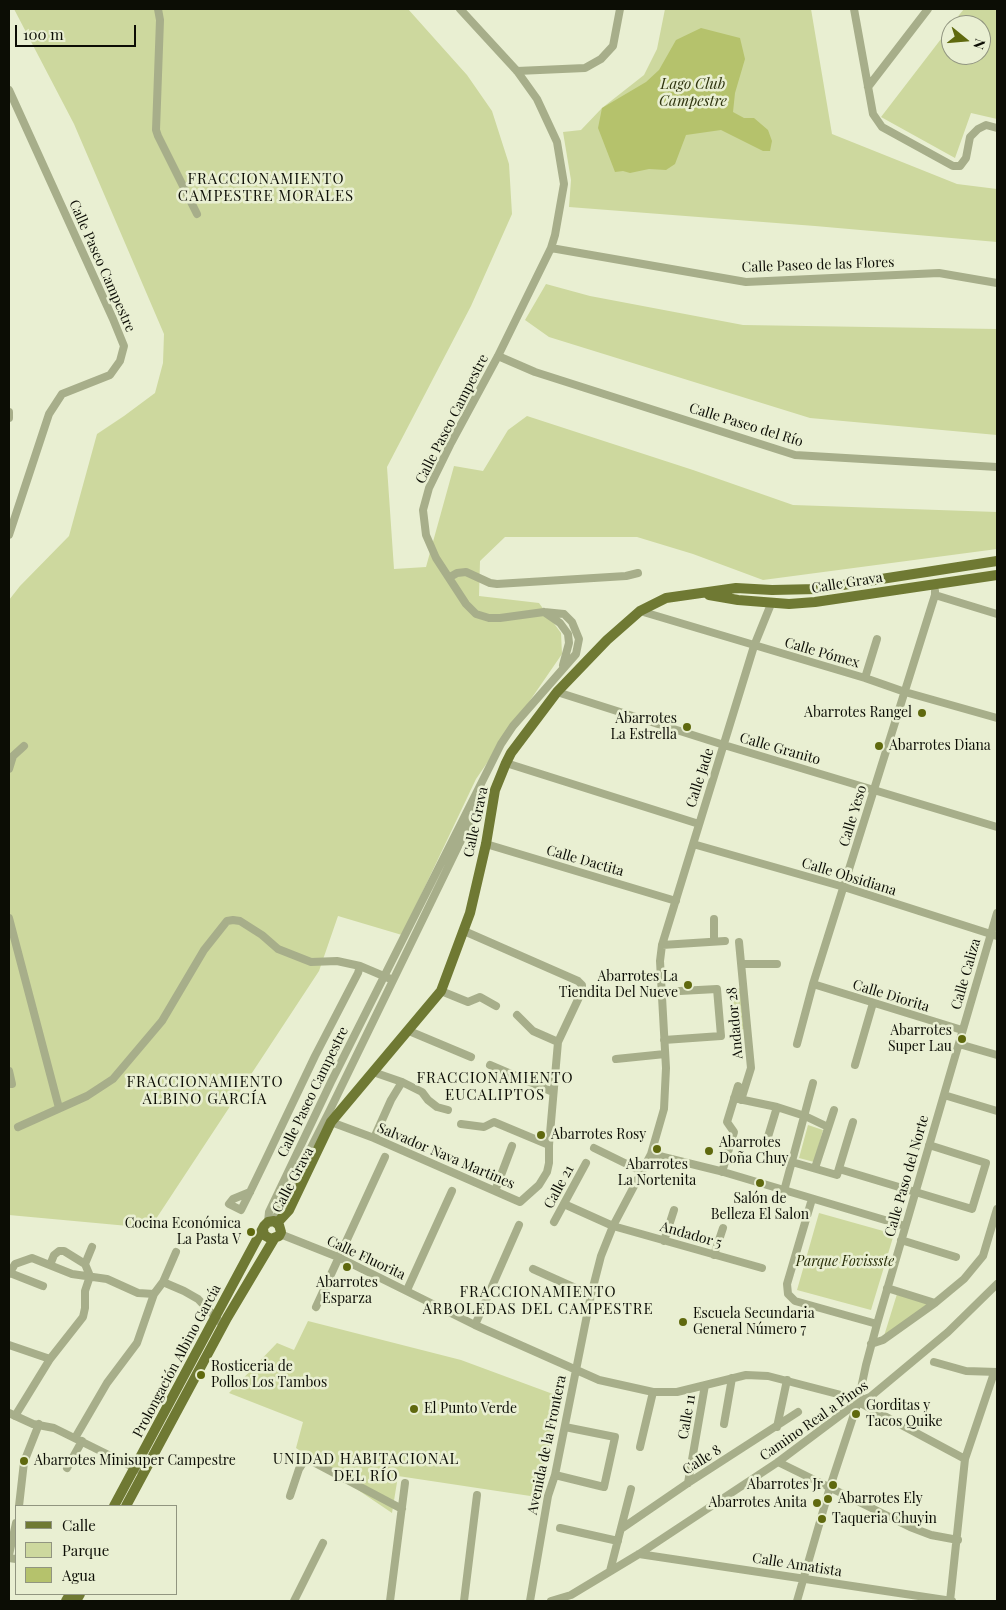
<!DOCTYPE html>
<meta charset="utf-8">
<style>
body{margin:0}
#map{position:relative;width:1006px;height:1610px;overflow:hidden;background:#e9efd2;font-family:"Playfair Display",serif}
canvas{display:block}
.frame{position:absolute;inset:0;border:10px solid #0c0d05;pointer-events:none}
.legend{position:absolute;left:15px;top:1505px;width:162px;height:90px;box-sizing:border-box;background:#e9efd2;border:1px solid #919580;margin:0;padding:6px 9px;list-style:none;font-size:15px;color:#0c0d05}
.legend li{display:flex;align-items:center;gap:10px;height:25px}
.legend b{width:25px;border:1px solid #919580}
.north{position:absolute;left:941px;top:15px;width:50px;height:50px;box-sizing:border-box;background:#e9efd2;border:1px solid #919580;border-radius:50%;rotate:107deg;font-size:14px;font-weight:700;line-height:20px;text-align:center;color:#0c0d05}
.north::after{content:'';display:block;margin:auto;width:18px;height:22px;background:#5f690e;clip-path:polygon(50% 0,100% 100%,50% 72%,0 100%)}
.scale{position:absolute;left:15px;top:25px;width:121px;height:22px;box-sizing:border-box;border:2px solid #0c0d05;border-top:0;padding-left:6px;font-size:15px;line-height:18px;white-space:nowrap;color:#0c0d05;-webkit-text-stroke:4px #e9efd2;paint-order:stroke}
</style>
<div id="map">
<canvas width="1006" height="1610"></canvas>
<div class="frame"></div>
<ul class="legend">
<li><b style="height:6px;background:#6f7933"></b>Calle</li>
<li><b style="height:14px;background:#cdd89e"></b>Parque</li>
<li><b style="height:14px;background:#b5c26c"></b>Agua</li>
</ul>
<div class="north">N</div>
<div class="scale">100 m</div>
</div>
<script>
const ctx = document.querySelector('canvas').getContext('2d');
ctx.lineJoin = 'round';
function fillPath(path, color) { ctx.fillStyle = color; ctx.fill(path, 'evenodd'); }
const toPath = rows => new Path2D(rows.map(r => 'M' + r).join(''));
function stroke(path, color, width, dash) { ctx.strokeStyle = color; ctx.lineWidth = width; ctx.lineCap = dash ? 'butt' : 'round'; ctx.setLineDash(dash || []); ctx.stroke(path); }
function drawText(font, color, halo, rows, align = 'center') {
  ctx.font = font + ' "Playfair Display",serif'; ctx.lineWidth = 5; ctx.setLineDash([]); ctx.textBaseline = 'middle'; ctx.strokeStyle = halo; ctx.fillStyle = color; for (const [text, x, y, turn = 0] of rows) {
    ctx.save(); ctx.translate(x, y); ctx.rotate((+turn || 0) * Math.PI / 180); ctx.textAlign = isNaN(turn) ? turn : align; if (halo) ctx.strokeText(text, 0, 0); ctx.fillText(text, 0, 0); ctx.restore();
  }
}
const green = toPath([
 [14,9,408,9,467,75,492,111,509,164,512,214,471,306,387,467,394,569,426,567,454,466,483,471,508,430,527,416,693,470,793,505,997,512,997,549,763,580,693,554,637,537,505,537,480,561,479,596,539,603,561,633,562,654,476,779,402,935,338,916,319,971,150,1228,9,1215,9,600,20,586,69,536,97,434,124,416,155,393,163,363,164,334,74,124],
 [665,9,811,9,832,134,957,184,997,189,997,242,815,226,569,207,571,180,563,132,581,130,602,108,644,75,657,49],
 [964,9,997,9,997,119,971,113,955,158,881,117,951,26,951,55,981,55,981,25,951,25],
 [546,284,590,296,743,325,997,329,997,435,810,418,549,337,525,320],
 [744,988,747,1029,733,1030,730,989],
 [808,1125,823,1130,814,1162,799,1158],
 [819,1213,894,1234,871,1310,797,1290],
 [897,1294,929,1304,884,1336],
 [308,1321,461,1360,561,1397,537,1497,398,1476,392,1513,296,1448,303,1422,229,1393,277,1343,294,1350]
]);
const water = toPath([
 [701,28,740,38,745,59,735,93,733,112,744,118,754,118,768,130,772,141,770,151,763,151,721,130,686,135,675,164,666,170,649,169,630,173,623,171,615,172,598,128,602,108,646,82,659,70,676,40]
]);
const minor = toPath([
 [158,9,160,20,156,130,158,136,197,214],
 [854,9,873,114,882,127,953,166,960,166,966,158,970,137,978,129,986,125,997,128],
 [517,71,585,68,601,59,613,46,620,9],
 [868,87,928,9],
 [9,90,113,319,124,346,120,361,110,375,62,394,49,414,9,535],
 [551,248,746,282,939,273,997,283],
 [498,356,535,372,795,455,997,467],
 [9,412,9,418],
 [450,577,457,573,466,572,490,583,497,584,626,576,638,573],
 [935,591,935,595,997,614],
 [640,611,865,678,905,692,997,718],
 [544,612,560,623,568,634,569,643,563,665],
 [865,678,877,639],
 [557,692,724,745,997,827],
 [506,763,699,824],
 [9,769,13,756,24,746],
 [486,844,676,901],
 [693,844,844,887,997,936],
 [9,918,59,1108],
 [714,941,714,919],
 [739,942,751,1068,741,1100],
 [662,945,725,941],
 [742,964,777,964],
 [813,984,962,1030],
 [441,991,468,1002,480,997,496,1006],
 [661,992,717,989,721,1036,664,1040],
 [517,1015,533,1031,558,1042],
 [409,1031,471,1057],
 [797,1044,813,984,935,595],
 [959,1044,997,1055],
 [616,1059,665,1054],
 [490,1065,553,1092],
 [855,1065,873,1003],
 [9,1071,12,1084],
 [373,1072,402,1082,422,1092,428,1100,437,1107,448,1110],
 [944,1095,997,1111],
 [734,1098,777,1107,805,1116,828,1127],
 [331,1122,374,1138,520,1202,539,1185,547,1172,549,1163,549,1145,558,1042,582,991,582,985,578,981,464,931],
 [461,1124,484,1127,494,1122,549,1145],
 [18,1127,87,1096,113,1079,162,1021,204,950,227,921,233,920,240,921,262,935,278,949,311,962,337,961,360,966,393,980],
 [374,1138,391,1100,402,1082],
 [767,1140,777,1107],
 [594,1148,641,1171],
 [651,1154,720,1171,905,1226],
 [792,1162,837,1175,853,1122],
 [815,1168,834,1110],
 [839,1169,972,1209,986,1163,929,1145],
 [722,1172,734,1132,727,1122,738,1086],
 [495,1191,512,1146],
 [784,1191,813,1083],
 [250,1192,233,1199,229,1204,241,1210,250,1192,266,1159,315,1056,358,973,360,966],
 [812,1199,787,1284,788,1294,795,1301,877,1324],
 [564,1204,613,1226,762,1268],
 [274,1221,329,1112,470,822,470,809],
 [268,1222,269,1212,331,1082,501,744,513,726,576,654,579,639,572,622,564,614,544,612,500,618,489,618,476,614,466,604,436,558,426,535,423,510,429,488,451,443,498,356,551,248,555,235,564,184,557,142,537,99,517,71,460,9],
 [554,1222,586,1163],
 [280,1234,338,1257,475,1325,599,1380,653,1392,677,1392,746,1375,768,1376,849,1397,965,1459],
 [901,1240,956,1257],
 [664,1241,674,1210],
 [714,1255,723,1228],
 [50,1265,54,1255,59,1251,64,1251,85,1264],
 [533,1269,591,1295],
 [10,1273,43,1286],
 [9,1274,15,1264,32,1258,72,1274,107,1279,138,1293,154,1294],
 [163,1282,184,1291,198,1299,223,1325],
 [887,1288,935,1303],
 [407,1290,452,1191],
 [316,1307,385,1157],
 [475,1325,519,1225],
 [871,1344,883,1340,935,1303,964,1279,983,1256,997,1209],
 [9,1345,50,1359],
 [934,1362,966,1371,997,1372],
 [9,1413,33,1424,54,1428,139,1470],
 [15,1416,50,1359,83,1317,85,1308,85,1291,90,1276,85,1264,92,1247],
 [724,1424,732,1378],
 [777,1427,787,1380],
 [75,1438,107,1383,137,1343,154,1294,163,1282,176,1252],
 [640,1447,653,1392],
 [300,1455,402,1509],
 [778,1462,910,1527,931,1535,958,1540],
 [67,1468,82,1441],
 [555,1475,604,1487,615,1437,565,1427],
 [688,1483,705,1385],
 [290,1496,299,1469,306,1458],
 [19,1506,24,1462,39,1424],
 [560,1528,618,1541],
 [621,1529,688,1483,798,1412],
 [639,1554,952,1601],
 [9,1555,16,1523],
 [9,1558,16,1559],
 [610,1571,631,1489],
 [294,1601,323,1543],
 [390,1601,405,1483],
 [464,1601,477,1495],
 [530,1601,548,1496,555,1475,591,1295,601,1256,613,1226,651,1154,664,1109,666,1068,660,961,662,945,754,646,771,604],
 [551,1601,571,1595,639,1554,778,1462,858,1402,870,1397,948,1332,997,1284],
 [797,1601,830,1487,858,1402,866,1365,877,1324,997,913],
 [950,1601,965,1459,994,1373]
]);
const major = toPath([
 [709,595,738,600,789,604,815,602,997,575],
 [277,1223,289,1210,331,1122,441,991,470,913,486,844,495,790,506,763,511,753,557,692,607,640,640,611,666,598,736,588,772,590,817,589,997,561],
 [114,1506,264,1226,268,1222,274,1221,279,1225,281,1232,279,1236,271,1239,264,1235,263,1229],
 [126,1506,227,1318,274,1239],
 [66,1601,70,1594],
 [76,1601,80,1594]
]);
const markers = [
 [922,713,5,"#5f690e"],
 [687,727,5,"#5f690e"],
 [879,746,5,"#5f690e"],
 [688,985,5,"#5f690e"],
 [962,1039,5,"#5f690e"],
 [541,1135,5,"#5f690e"],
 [657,1149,5,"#5f690e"],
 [709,1151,5,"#5f690e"],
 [760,1183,5,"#5f690e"],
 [251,1232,5,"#5f690e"],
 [347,1267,5,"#5f690e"],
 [683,1322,5,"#5f690e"],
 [201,1375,5,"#5f690e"],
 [414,1409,5,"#5f690e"],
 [856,1414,5,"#5f690e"],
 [24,1461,5,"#5f690e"],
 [833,1485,5,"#5f690e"],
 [828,1499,5,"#5f690e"],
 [817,1503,5,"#5f690e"],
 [822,1519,5,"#5f690e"]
];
const streetNames = [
 ["Calle Paseo de las Flores",818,265,-2],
 ["Calle Paseo Campestre",102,266,66],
 ["Calle Paseo Campestre",452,419,-63],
 ["Calle Paseo del Río",746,425,17],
 ["Calle Grava",847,583,-9],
 ["Calle Pómex",822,653,16],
 ["Calle Granito",780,749,16],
 ["Calle Jade",700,778,-72],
 ["Calle Yeso",853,816,-73],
 ["Calle Grava",476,822,-78],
 ["Calle Dactita",585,861,16],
 ["Calle Obsidiana",849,877,17],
 ["Calle Caliza",966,974,-74],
 ["Calle Diorita",891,996,17],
 ["Andador 28",735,1023,-95],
 ["Calle Paseo Campestre",313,1092,-64],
 ["Salvador Nava Martines",446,1156,23],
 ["Calle Paso del Norte",907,1176,-74],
 ["Calle Grava",293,1180,-62],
 ["Calle 21",559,1187,-62],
 ["Andador 5",691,1235,16],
 ["Calle Fluorita",366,1258,25],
 ["Prolongación Albino García",177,1361,-62],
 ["Calle 11",687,1417,-80],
 ["Camino Real a Pinos",814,1421,-35],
 ["Avenida de la Frontera",547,1445,-78],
 ["Calle 8",702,1460,-32],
 ["Calle Amatista",797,1565,9]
];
const poiNames = [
 ["Abarrotes Rangel",912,713,"right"],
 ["Abarrotes",677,719,"right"],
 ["La Estrella",677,735,"right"],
 ["Abarrotes Diana",889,746],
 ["Abarrotes La",678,977,"right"],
 ["Tiendita Del Nueve",678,993,"right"],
 ["Abarrotes",952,1031,"right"],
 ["Super Lau",952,1047,"right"],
 ["Abarrotes Rosy",551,1135],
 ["Abarrotes",719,1143],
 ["Doña Chuy",719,1159],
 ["Abarrotes",657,1165,"center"],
 ["La Nortenita",657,1181,"center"],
 ["Salón de",760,1199,"center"],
 ["Belleza El Salon",760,1215,"center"],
 ["Cocina Económica",241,1224,"right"],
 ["La Pasta V",241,1240,"right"],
 ["Abarrotes",347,1283,"center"],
 ["Esparza",347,1299,"center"],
 ["Escuela Secundaria",693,1314],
 ["General Número 7",693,1330],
 ["Rosticeria de",211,1367],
 ["Pollos Los Tambos",211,1383],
 ["Gorditas y",866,1406],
 ["Tacos Quike",866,1422],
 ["El Punto Verde",424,1409],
 ["Abarrotes Minisuper Campestre",34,1461],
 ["Abarrotes Jr",823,1485,"right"],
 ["Abarrotes Ely",838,1499],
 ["Abarrotes Anita",807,1503,"right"],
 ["Taqueria Chuyin",832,1519]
];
const parkNames = [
 ["Parque Fovissste",845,1262]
];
const waterNames = [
 ["Lago Club",693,84],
 ["Campestre",693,101]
];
const neighbourhoodNames = [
 ["FRACCIONAMIENTO",266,179],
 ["CAMPESTRE MORALES",266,196],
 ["FRACCIONAMIENTO",495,1078],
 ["EUCALIPTOS",495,1095],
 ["FRACCIONAMIENTO",205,1082],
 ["ALBINO GARCÍA",205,1099],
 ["FRACCIONAMIENTO",538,1292],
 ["ARBOLEDAS DEL CAMPESTRE",538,1309],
 ["UNIDAD HABITACIONAL",366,1459],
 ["DEL RÍO",366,1476]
];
fillPath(green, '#cdd89e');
fillPath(water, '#b5c26c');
stroke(minor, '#a7ae8a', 8);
stroke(major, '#6f7933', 10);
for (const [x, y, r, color] of markers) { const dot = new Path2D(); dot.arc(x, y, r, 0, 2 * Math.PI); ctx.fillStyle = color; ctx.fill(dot); stroke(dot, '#e9efd2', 2); }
drawText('14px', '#0c0d05', '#e9efd2', streetNames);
drawText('14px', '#0c0d05', '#e9efd2', poiNames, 'left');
drawText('italic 14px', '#272c06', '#e9efd2', parkNames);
drawText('italic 15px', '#2f340f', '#e9efd2', waterNames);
ctx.letterSpacing = '1px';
drawText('15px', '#0c0d05', '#e9efd2', neighbourhoodNames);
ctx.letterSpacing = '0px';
</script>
